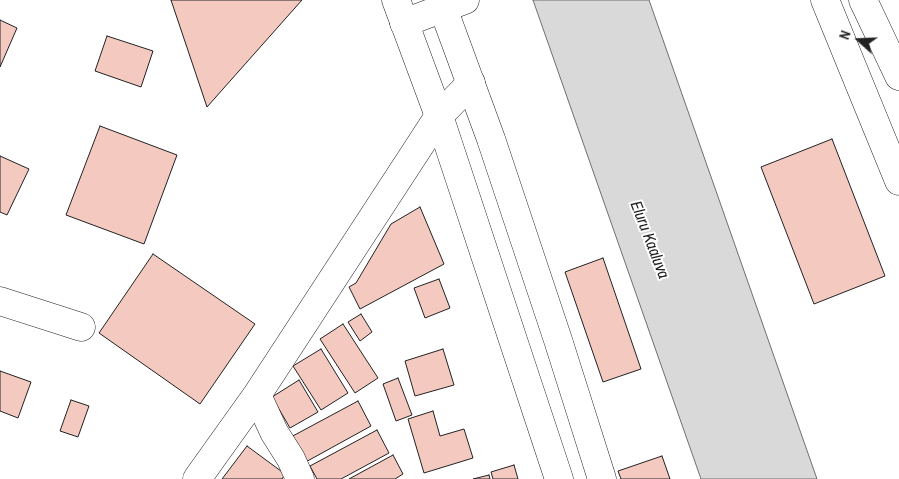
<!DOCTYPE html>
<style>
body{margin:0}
#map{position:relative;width:899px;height:479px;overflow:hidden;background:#fff;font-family:"Archivo Narrow",sans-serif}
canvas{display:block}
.north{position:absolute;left:834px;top:15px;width:50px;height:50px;-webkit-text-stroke:4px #fff;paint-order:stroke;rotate:290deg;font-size:14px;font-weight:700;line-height:20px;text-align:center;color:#222}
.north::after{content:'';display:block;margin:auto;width:18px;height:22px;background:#222;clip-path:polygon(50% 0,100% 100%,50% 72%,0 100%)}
</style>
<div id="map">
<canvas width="899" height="479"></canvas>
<div class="north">N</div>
</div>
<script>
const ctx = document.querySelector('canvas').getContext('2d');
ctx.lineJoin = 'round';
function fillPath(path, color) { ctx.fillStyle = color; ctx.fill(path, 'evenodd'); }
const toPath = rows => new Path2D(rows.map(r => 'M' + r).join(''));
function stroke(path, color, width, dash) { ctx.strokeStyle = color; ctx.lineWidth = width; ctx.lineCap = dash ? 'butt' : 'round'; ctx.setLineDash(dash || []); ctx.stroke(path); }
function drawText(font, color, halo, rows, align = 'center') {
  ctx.font = font + ' "Archivo Narrow",sans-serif'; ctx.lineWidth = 4; ctx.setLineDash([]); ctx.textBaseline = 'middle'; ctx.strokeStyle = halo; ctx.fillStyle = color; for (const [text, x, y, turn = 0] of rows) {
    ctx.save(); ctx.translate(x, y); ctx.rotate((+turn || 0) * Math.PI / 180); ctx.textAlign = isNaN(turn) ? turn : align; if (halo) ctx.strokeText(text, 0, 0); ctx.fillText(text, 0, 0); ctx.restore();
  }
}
const water = toPath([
 [533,0,649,0,817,479,701,479,533,0]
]);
const building = toPath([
 [171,0,302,0,207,107,171,0],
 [0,20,17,28,0,67,0,20],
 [107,36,153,51,141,87,95,71,107,36],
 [100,126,177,155,144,244,66,215,100,126],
 [832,139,885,276,814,304,761,167,832,139],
 [0,156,29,169,7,215,0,212,0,156],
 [420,207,444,264,360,309,349,287,356,283,391,224,420,207],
 [153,254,255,324,200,404,99,333,153,254],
 [603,258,641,369,603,382,565,272,603,258],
 [439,279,450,308,425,318,414,288,439,279],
 [361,314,372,332,360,341,348,322,361,314],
 [343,324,378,378,355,393,320,339,343,324],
 [321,349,348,393,321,410,293,366,321,349],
 [443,349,454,385,415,396,405,361,443,349],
 [0,371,31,382,18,418,0,411,0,371],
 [398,378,412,415,396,421,383,384,398,378],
 [299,380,318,412,290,428,272,397,299,380],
 [71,400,89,406,78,437,60,431,71,400],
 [358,401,371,426,302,464,289,438,358,401],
 [433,411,440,436,464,429,473,458,424,473,408,419,433,411],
 [377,430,389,453,341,479,317,479,310,466,377,430],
 [247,446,285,474,282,479,222,479,247,446],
 [393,455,403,474,395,479,349,479,393,455],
 [662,456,670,479,621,479,618,471,662,456],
 [514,465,518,479,493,479,491,472,514,465],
 [489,475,490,479,473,479,489,475]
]);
const minor = toPath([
 [404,23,465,0],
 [0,301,81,327],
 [257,395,274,432,291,459,300,479],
 [197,479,257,395,439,116,471,83]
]);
const major = toPath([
 [396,0,439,116,559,479],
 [440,0,491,139,558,340,602,479],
 [825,0,899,181],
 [863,0,899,76]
]);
const waterNames = [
 ["Eluru Kaaluva",649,240,69]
];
fillPath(water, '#d9d9d9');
stroke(water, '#6f6f6f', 1);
fillPath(building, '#f3c9c0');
stroke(building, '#222', 1);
stroke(minor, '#222', 29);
stroke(major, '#222', 29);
stroke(minor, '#fff', 28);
stroke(major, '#fff', 28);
drawText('italic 16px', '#222', '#fff', waterNames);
</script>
